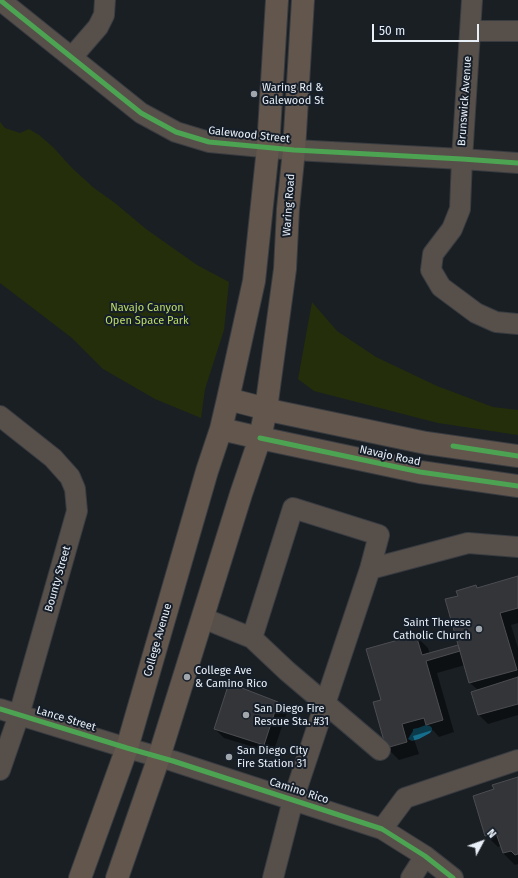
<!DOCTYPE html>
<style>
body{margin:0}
#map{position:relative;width:518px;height:878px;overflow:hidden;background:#1a1f24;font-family:"Fira Sans",sans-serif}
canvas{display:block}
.north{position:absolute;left:462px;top:822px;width:40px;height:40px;-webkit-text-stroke:3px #151e29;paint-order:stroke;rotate:49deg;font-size:11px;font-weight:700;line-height:16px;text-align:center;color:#e9eff7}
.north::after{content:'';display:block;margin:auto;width:14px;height:18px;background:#e9eff7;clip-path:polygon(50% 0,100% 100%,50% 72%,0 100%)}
.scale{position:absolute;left:372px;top:24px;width:107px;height:18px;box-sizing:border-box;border:2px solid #e9eff7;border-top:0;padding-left:5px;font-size:12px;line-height:14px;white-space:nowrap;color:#e9eff7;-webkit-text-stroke:3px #151e29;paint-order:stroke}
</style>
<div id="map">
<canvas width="518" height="878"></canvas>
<div class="north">N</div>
<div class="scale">50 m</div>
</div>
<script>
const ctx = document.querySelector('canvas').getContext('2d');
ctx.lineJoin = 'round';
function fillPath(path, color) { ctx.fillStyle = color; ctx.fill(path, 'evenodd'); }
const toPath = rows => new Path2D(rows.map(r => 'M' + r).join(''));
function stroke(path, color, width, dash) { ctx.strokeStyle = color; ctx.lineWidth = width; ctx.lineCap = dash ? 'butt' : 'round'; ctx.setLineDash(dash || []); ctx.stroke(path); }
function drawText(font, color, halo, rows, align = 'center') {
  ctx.font = font + ' "Fira Sans",sans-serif'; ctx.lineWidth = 4; ctx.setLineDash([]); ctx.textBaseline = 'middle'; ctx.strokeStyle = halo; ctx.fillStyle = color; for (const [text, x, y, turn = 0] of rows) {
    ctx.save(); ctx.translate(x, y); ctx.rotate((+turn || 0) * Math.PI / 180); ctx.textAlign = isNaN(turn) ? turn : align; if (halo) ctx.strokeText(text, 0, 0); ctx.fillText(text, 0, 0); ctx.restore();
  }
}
const green = toPath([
 [0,122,5,128,20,133,29,129,39,135,53,147,72,168,94,188,115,203,146,229,197,265,229,282,224,330,205,389,201,418,155,399,103,369,72,338,0,283],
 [312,302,337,331,376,357,437,386,493,407,518,410,518,435,438,423,314,391,298,379]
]);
const water = toPath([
 [426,725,430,726,432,728,432,730,430,733,419,739,412,741,408,739,413,731,413,729,418,728]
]);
const shadow = toPath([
 [518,577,518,623,511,625,518,648,518,715,488,724,479,715,472,692,478,690,470,683,465,665,437,673,454,732,439,737,433,730,413,736,419,754,399,760,387,748,383,700,416,636,428,648,430,654,459,645,459,596,476,586,478,589],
 [229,685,278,703,287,712,273,753,224,738,215,729],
 [518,778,518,864,515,865,503,853,501,846,498,847,486,835,495,790]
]);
const building = toPath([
 [518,576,518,608,500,613,517,670,469,683,445,599,458,596,456,591,476,585,477,588,518,576],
 [416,635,422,655,458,645,460,651,426,661,443,720,426,725,424,718,402,724,407,742,386,748,373,702,381,700,366,649,416,635],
 [518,677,518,704,478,715,471,692,518,677],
 [229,683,278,702,264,745,214,729,229,683],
 [518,777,518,854,515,855,511,851,503,853,496,833,485,836,473,796,494,789,492,785,518,777]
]);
const minor = toPath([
 [0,0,141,113,176,132,209,142,294,150,462,159,518,163],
 [472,0,462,159,460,209,452,229,433,254,431,270,441,287,476,313,496,322,518,324],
 [470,31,518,31],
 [72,57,98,27,104,15,105,0],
 [0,416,53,458,70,477,75,489,77,511,19,715,0,770],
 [203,618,252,638,287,671,380,750],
 [252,638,293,508,379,535,370,569],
 [0,709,127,748,173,761,382,829,425,856,453,878],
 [382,829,405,798,518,760],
 [273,878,293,800,370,569,468,543,518,547],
 [411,878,425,856]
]);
const major = toPath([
 [228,399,278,412,426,443,518,456],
 [221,429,260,438,420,472,518,486],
 [80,878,127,748,207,471,221,429,228,399,254,281,268,148,277,0],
 [117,878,159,757,241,494,260,438,266,409,285,269,288,209,294,150,303,0]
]);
const cycleway = toPath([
 [0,0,141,113,176,132,209,142,294,150,462,159,518,163],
 [260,438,420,472,518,486],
 [453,446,518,456],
 [0,709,127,748,173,761,382,829,425,856,453,878]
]);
const markers = [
 [254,94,4,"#a1a6ad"],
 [479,629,4,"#a1a6ad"],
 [187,677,4,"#a1a6ad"],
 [246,715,4,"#a1a6ad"],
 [229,757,4,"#a1a6ad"]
];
const poiNames = [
 ["Waring Rd &",262,88],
 ["Galewood St",262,101],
 ["Saint Therese",471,623,"right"],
 ["Catholic Church",471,636,"right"],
 ["College Ave",195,671],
 ["& Camino Rico",195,684],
 ["San Diego Fire",254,709],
 ["Rescue Sta. #31",254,722],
 ["San Diego City",237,751],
 ["Fire Station 31",237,764]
];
const streetNames = [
 ["Brunswick Avenue",465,101,-86],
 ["Galewood Street",249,135,6],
 ["Waring Road",289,205,-86],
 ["Navajo Road",390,456,12],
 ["Bounty Street",58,579,-74],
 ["College Avenue",158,640,-74],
 ["Lance Street",66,719,17],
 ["Camino Rico",299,791,18]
];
const parkNames = [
 ["Navajo Canyon",147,308],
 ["Open Space Park",147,321]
];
fillPath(green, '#242e0b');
fillPath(water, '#166e8d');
fillPath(shadow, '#0007');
fillPath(building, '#333539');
stroke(building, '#4c4d52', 1);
stroke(minor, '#383c41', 22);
stroke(major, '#383c41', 24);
stroke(minor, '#574f4a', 20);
stroke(major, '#62564d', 22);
stroke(cycleway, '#4ca352', 5);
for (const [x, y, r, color] of markers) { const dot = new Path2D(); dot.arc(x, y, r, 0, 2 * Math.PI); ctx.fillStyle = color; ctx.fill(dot); stroke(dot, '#151e29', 1.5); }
drawText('11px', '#e9eff7', '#151e29', poiNames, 'left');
drawText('11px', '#e9eff7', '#151e29', streetNames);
drawText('11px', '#bcdd66', '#151e29', parkNames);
</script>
